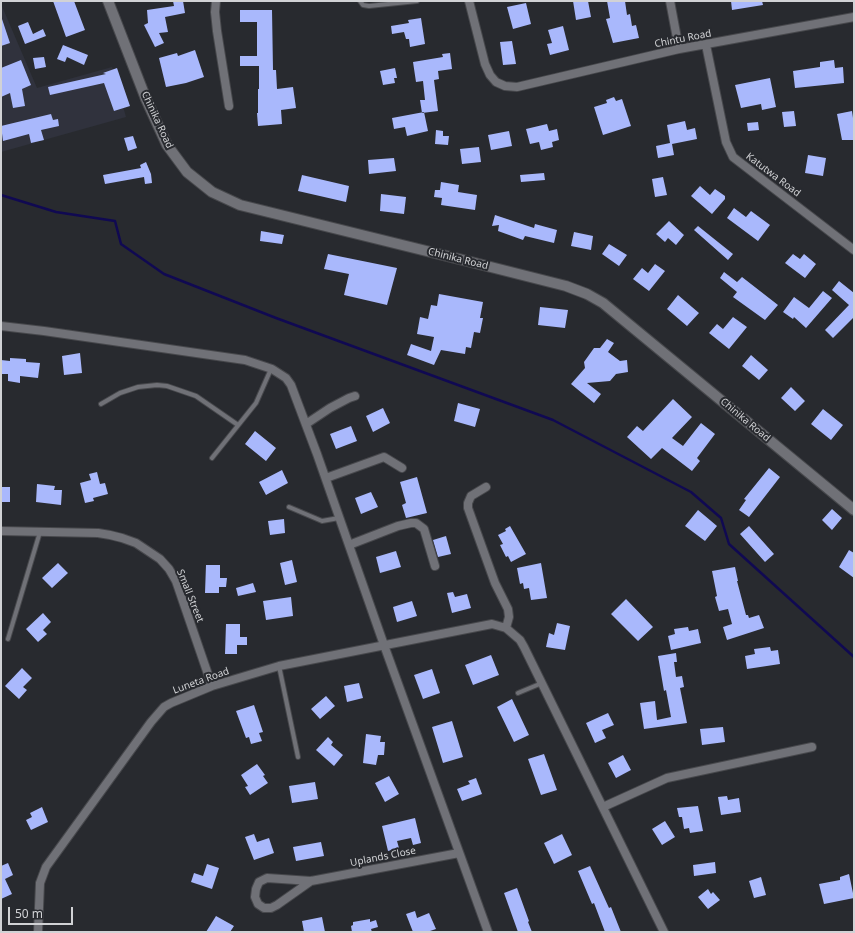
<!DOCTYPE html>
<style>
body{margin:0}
#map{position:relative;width:855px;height:933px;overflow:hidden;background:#282a2f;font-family:"Noto Sans",sans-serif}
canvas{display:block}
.frame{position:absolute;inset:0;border:2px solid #d1d2d5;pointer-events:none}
.scale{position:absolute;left:8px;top:907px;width:65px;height:18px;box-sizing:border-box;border:2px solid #d1d2d5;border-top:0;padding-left:5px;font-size:12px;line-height:14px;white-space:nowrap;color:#d1d2d5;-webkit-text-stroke:3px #282a2f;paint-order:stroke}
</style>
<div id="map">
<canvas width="855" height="933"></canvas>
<div class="frame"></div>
<div class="scale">50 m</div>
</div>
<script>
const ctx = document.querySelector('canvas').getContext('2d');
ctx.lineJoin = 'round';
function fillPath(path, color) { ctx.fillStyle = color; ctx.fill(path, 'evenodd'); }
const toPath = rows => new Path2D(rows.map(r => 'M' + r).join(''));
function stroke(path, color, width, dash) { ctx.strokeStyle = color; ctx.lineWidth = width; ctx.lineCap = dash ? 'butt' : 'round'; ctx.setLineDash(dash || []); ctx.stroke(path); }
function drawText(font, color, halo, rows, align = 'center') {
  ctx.font = font + ' "Noto Sans",sans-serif'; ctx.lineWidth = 4; ctx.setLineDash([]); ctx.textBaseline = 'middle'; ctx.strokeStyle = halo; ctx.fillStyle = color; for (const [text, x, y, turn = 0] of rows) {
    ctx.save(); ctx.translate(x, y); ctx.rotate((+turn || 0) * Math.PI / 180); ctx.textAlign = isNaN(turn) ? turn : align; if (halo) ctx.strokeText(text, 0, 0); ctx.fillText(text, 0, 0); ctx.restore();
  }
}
const built = toPath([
 [1,4,37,88,112,67,126,117,1,152]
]);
const stream = toPath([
 [1,195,56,212,115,221,121,244,164,274,276,318,553,420,691,492,721,518,729,544,854,657]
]);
const building = toPath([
 [53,1,74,1,85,30,66,37],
 [173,1,183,1,185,13,165,17,168,32,159,33,164,43,155,47,144,25,148,23,147,10,174,6],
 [573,1,588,1,591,17,576,20],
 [607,1,625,1,627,15,630,14,632,26,636,25,639,38,613,43,606,19,610,18],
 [731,1,762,1,763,5,732,10],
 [526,3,531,24,513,29,507,7],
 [240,10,272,10,273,70,276,70,277,89,293,87,296,108,281,110,282,124,258,126,257,113,258,113,258,89,259,89,259,66,240,66,240,56,257,56,257,22,240,22],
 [421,18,425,44,410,47,409,39,406,39,404,32,392,34,391,26,409,23,408,20],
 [1,19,2,19,10,43,1,46],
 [28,22,33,34,43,29,46,36,25,44,18,26],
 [563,26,569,50,550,55,547,44,552,43,548,30],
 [512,41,516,64,503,65,500,42],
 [63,45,88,55,84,65,67,57,65,62,57,59],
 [195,50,204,77,186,83,166,87,159,58,177,53,178,56],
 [450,53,452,69,438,71,439,79,434,80,438,111,422,113,420,100,425,100,423,81,416,82,413,62,443,57,442,54],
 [44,57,46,67,35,69,33,58],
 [21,60,31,85,22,89,25,106,13,108,10,93,1,97,1,68],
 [834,60,835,68,843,67,844,83,795,88,793,71,820,67,820,62],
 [117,68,130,106,114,111,104,83,50,95,48,87,106,74,103,73],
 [395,68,397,78,394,78,395,83,383,85,380,71],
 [770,78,776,107,762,110,761,104,741,108,735,85],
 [614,97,616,101,622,99,631,126,603,135,594,107,607,103,606,100],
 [794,111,796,126,784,127,782,112],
 [852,111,854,125,854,140,842,140,837,114],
 [424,112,428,131,407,136,405,127,394,129,392,118],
 [51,114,53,120,58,119,59,126,41,130,44,140,31,143,29,134,3,141,1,126],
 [685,121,687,130,695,128,697,139,672,144,674,155,658,158,656,146,670,143,667,125],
 [758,122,759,130,748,131,747,123],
 [547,124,549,131,557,129,559,140,552,142,553,147,541,150,539,142,530,144,526,129],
 [436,130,443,131,443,136,449,136,448,145,435,144],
 [509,131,512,146,491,150,488,135],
 [133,136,137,148,128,151,124,138],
 [479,147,481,162,462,164,460,149],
 [808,155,826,158,823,176,805,173],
 [394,158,396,171,369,174,368,160],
 [146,162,151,174,152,183,145,184,144,177,105,184,103,175,141,168,140,165],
 [544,173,545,180,521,182,520,175],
 [302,175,349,186,346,202,298,191],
 [663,177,667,195,655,197,652,179],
 [441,182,459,185,458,192,477,195,475,210,441,205,442,198,434,197,435,190,440,190],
 [700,186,710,195,715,189,725,196,725,199,712,214,691,196],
 [381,194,406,197,404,214,380,211],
 [734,208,746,217,751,211,770,225,758,241,727,218],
 [495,215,534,228,535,224,557,230,554,243,525,236,523,240,498,231,499,225,492,226],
 [669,221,684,235,676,245,668,238,665,242,656,234],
 [698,226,733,254,728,260,694,230],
 [261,231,284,235,282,244,260,241],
 [574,232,593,236,591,250,571,246],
 [609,244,627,255,619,266,602,254],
 [328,254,397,268,387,305,344,295,349,274,324,269],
 [793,254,800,259,804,254,816,264,805,278,785,263],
 [655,264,665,271,649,291,633,279,642,268,648,273],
 [724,272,737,282,742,277,778,305,765,320,733,297,737,292,720,278],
 [839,281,854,293,854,317,833,338,825,330,849,305,832,290],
 [823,291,832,298,806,328,794,317,793,319,783,312,794,297,809,308],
 [439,294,483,302,480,318,483,318,480,333,474,332,471,348,466,347,465,354,441,350,434,365,407,355,411,344,431,351,434,337,417,334,420,317,428,319,431,305,437,306],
 [678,295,699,313,687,326,667,309],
 [540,307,568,310,565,328,538,325],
 [733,317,747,327,729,349,709,333,717,324,723,329],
 [607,339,614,343,608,352,620,361,627,360,628,372,616,374,610,381,587,383,601,394,594,403,571,384,585,368,584,362,594,348,600,348],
 [80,353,82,373,64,375,62,356],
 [751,355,768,370,759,380,742,366],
 [10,358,26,359,26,362,40,363,38,378,20,376,20,383,8,381,8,374,1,374,1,360,10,361],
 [791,387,805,401,795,411,781,398],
 [673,399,692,417,672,438,683,446,701,423,715,434,697,458,700,461,692,471,662,448,651,459,627,437,637,426,643,431],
 [458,403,480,409,475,427,454,421],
 [383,408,390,423,373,432,366,416],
 [823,409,843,425,831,440,811,424],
 [351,426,357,441,336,449,330,434],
 [255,431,276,448,266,461,245,444],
 [769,468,780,477,749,517,739,510,746,500,744,499],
 [282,470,288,483,266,495,259,482],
 [97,472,100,484,105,483,108,494,93,498,94,501,85,503,80,483,91,480,89,474],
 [417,477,427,513,406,518,402,505,406,503,400,482],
 [37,484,55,486,54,490,62,490,61,505,36,502],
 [1,487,10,487,10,502,1,502],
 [371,492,378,507,361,514,355,498],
 [832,509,842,518,832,530,822,520],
 [698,510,717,526,705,541,685,526],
 [284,519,285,533,270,535,268,521],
 [510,526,526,554,511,562,508,556,506,557,500,545,503,544,498,535,506,531,505,529],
 [749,526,774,554,765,562,740,534],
 [446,536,451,554,438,557,433,540],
 [849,550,854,553,854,578,839,567],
 [396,551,401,567,380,573,376,557],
 [292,560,297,582,285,585,280,563],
 [58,563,68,573,52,588,42,578],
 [541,563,547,598,531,600,529,588,524,589,523,583,520,584,517,568],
 [206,565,220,565,220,578,227,578,226,587,219,587,219,593,205,593],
 [735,567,738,581,737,581,746,615,748,615,749,618,759,615,764,628,727,640,723,627,732,624,728,609,719,611,715,597,717,596,712,571],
 [253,583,256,592,238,596,236,588],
 [453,592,455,597,467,594,471,608,452,613,447,593],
 [291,597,293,616,266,620,263,601],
 [626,599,653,627,638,641,611,614],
 [412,601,417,616,397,622,393,607],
 [43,613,51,622,43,630,47,634,38,642,26,629],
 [557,623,570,626,565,650,546,647,549,633,554,635],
 [226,624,240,624,240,637,247,637,247,645,237,645,237,654,225,654],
 [688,627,689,631,698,629,701,643,671,650,668,636,675,634,674,629],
 [770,647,771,651,778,650,780,664,747,669,745,656,755,654,754,649],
 [676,653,677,662,674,662,676,677,682,676,684,687,680,688,687,723,644,729,640,703,655,701,657,720,671,717,666,690,664,691,658,656],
 [491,655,499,675,473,685,465,665],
 [22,668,32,678,23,687,27,690,19,699,5,686],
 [432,669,440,693,423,699,414,675],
 [359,683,363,698,347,702,344,686],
 [326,696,335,706,320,719,311,709],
 [512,699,529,735,514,742,497,707],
 [254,705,263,732,259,733,262,741,251,744,249,737,246,738,236,711],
 [608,713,614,725,602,730,606,738,595,743,586,723],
 [452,721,463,757,443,763,432,727],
 [723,727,725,742,702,745,700,729],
 [366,734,381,736,380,742,385,742,384,755,378,755,376,765,363,763],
 [328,737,333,742,331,745,343,755,334,766,316,750],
 [544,754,557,790,541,795,528,759],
 [623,755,631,770,616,778,608,763],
 [257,764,265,775,263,776,268,783,250,795,245,787,248,786,241,775],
 [389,776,399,794,385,802,375,783],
 [476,778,482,794,462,801,457,789,470,784,468,781],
 [315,782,318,799,292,803,289,786],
 [727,796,728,800,739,798,741,812,721,815,718,797],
 [698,806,703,831,690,833,689,828,684,829,682,817,679,817,677,808],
 [42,807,48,822,31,830,26,820,32,817,30,813],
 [415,818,421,843,413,845,411,838,397,841,399,848,388,851,382,826],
 [665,821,675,837,662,845,652,829],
 [254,834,257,842,269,838,274,853,254,860,245,837],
 [562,834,572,855,554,864,544,843],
 [321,842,324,856,296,861,293,847],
 [715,862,716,873,694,876,693,865],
 [8,863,13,875,5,879,12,894,1,899,1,866],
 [207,864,219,868,212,889,191,882,194,873,203,876],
 [590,866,609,908,611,907,621,932,605,932,594,903,592,904,578,871],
 [849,874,854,898,824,904,819,884,840,880,840,877],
 [761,877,766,895,754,898,749,881],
 [517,888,529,921,528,922,532,932,518,932,504,893],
 [708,889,711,894,713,892,720,900,708,909,698,897],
 [415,911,417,918,429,913,436,929,427,932,413,932,406,914],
 [216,916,234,926,230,932,206,932],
 [322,917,325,932,304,932,302,921],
 [370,919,370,922,376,920,378,927,371,929,372,932,352,932,351,926,353,925,353,922]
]);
const lane = toPath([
 [360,1,363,5,369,6,417,1],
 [101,404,120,393,138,387,157,385,167,386,196,396,238,425],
 [212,458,256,403,271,369],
 [289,507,322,521,339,518],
 [8,639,40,532],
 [279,666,298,757],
 [518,693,542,683]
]);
const street = toPath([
 [216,1,215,12,217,31,229,106],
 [469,1,485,64,490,75,496,82,505,86,517,87,679,49,854,17],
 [670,1,679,49],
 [706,45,726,142,733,157,854,250],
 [1,326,44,331,245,360,272,369,286,378,291,385,317,454,384,645,488,932],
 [306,424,330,408,349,398,355,396],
 [326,478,384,457,402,468],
 [486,487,471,496,468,503,468,508,495,583,508,609,509,617,506,628],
 [1,531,98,533,110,535,122,538,136,543,160,559,169,569,176,581,212,686],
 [349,545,398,526,411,523,416,523,424,529,435,566],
 [603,807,667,778,812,747],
 [311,881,277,905,271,908,264,908,258,904,255,897,256,889,259,882,267,878,311,881,459,853],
 [38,932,40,883,46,867,151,722,164,707,171,703,212,686,279,666,492,624,506,628,520,640,524,647,664,932]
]);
const secondary = toPath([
 [108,1,146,99,167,145,187,172,212,192,240,205,463,260,566,286,587,294,603,303,854,510]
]);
const streetNames = [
 ["Chintu Road",683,39,-11],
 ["Chinika Road",157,120,65],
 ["Katutwa Road",773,175,37],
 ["Chinika Road",458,259,14],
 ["Chinika Road",745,420,40],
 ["Small Street",190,596,68],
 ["Luneta Road",201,681,-20],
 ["Uplands Close",383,857,-11]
];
fillPath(built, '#30323d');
stroke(stream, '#100952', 2.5);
fillPath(building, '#a9b8fc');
stroke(lane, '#47484c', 6);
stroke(street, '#47484c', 10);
stroke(secondary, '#47484c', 12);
stroke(lane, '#707177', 4);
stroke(street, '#707177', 8);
stroke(secondary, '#707177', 10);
drawText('10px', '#d1d2d5', '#282a2f', streetNames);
</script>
